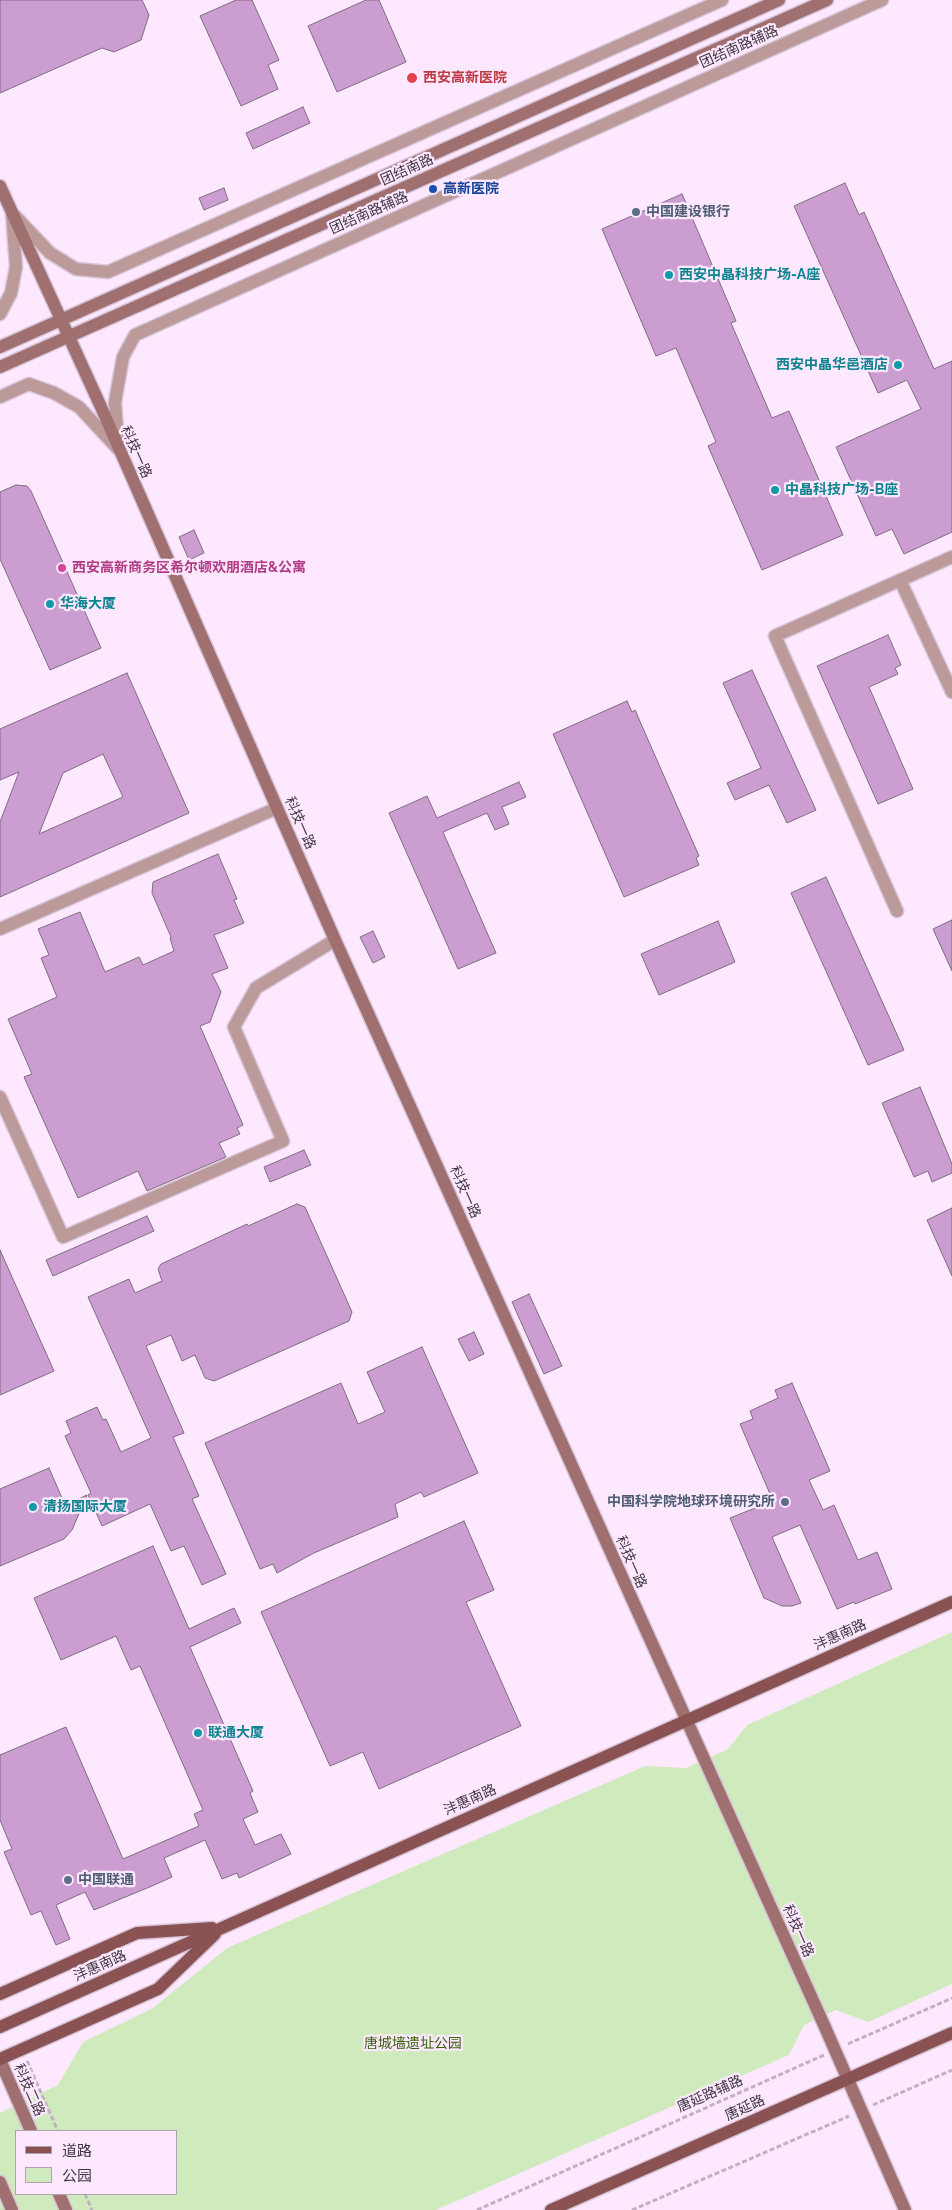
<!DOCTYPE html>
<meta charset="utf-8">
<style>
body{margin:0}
#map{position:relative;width:952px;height:2210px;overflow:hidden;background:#fde8ff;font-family:Raleway,"Noto Sans SC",sans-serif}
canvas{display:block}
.legend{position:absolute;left:15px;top:2130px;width:162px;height:65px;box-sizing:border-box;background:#fde8ff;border:1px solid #b1a1b3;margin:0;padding:6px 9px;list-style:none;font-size:15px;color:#3f3740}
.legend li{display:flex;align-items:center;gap:10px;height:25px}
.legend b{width:25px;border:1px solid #b1a1b3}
</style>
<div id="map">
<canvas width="952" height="2210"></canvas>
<ul class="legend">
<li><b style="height:6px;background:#8a5252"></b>道路</li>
<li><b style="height:14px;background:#cfeabd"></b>公园</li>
</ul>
</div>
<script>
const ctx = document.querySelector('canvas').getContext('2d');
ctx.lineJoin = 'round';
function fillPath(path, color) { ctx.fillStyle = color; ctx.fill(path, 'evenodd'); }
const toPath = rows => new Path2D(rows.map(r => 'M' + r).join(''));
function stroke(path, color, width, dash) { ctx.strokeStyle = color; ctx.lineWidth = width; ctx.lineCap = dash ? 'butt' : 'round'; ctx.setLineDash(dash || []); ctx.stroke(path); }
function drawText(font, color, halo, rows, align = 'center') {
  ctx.font = font + ' Raleway,"Noto Sans SC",sans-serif'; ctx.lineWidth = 4.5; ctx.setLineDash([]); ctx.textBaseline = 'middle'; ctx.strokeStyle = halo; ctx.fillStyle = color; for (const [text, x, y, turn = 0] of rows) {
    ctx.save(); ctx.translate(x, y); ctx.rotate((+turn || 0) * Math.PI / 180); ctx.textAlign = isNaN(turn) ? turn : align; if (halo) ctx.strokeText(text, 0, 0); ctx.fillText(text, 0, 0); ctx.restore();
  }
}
const green = toPath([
 [952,1632,952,1984,868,2022,836,2010,804,2025,789,2055,436,2210,0,2210,0,2113,58,2085,83,2042,153,2008,227,1948,645,1766,686,1768,728,1749,747,1725],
 [16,2131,176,2131,176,2194,16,2194]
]);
const building = toPath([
 [0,0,142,0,149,15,141,40,114,52,102,48,0,93,0,0],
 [236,0,252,0,279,60,268,65,278,89,241,106,200,16,236,0],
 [366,0,379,0,406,62,337,92,308,26,366,0],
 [303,107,310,123,253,149,246,133,303,107],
 [845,183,859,215,864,212,934,369,952,361,952,532,904,554,892,529,876,536,836,447,921,409,907,380,878,393,794,206,845,183],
 [224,188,228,200,204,210,199,198,224,188],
 [682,194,736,321,731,323,772,418,789,411,843,535,762,570,708,446,716,442,676,348,656,356,602,229,682,194],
 [16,485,27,486,31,491,101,648,50,670,0,559,0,492,16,485],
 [194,530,204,553,189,560,179,537,194,530],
 [888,635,901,665,895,668,898,674,869,687,913,789,878,804,817,666,888,635],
 [752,670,816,810,787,823,769,785,735,800,727,783,761,768,723,683,752,670],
 [127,673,189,813,0,897,0,822,19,772,0,780,0,729,127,673],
 [103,754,123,797,39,834,63,773,103,754],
 [627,701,632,712,635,710,699,856,696,858,699,865,624,897,553,734,627,701],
 [519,782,526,797,502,807,509,824,495,830,487,813,443,832,496,953,458,969,389,813,427,796,437,818,519,782],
 [218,854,237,899,234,900,244,923,214,935,228,968,212,974,221,992,210,1022,200,1026,243,1125,237,1128,240,1134,219,1143,226,1157,147,1191,138,1171,78,1198,24,1077,32,1074,8,1019,57,997,41,958,49,955,38,929,80,912,105,972,139,957,143,965,174,951,170,938,171,937,152,893,153,882,218,854],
 [826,877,904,1050,868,1065,791,893,826,877],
 [952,920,952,971,933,929,952,920],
 [718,921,735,962,659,995,641,954,718,921],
 [373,931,385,957,373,963,360,937,373,931],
 [920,1087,952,1164,952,1173,932,1182,928,1171,914,1177,882,1103,920,1087],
 [304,1150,311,1165,270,1182,264,1167,304,1150],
 [297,1204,305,1207,352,1312,349,1321,214,1381,205,1378,195,1355,182,1361,171,1335,146,1346,184,1433,173,1437,199,1496,192,1499,226,1574,202,1585,184,1546,171,1551,150,1504,102,1526,88,1495,91,1493,65,1436,71,1433,66,1421,97,1407,103,1420,106,1419,121,1452,151,1438,88,1297,129,1279,135,1293,162,1281,158,1269,161,1264,247,1224,248,1226,297,1204],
 [952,1208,952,1276,927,1220,952,1208],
 [147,1216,154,1231,53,1276,46,1260,147,1216],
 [0,1250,54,1371,0,1395,0,1250],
 [529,1294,562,1366,544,1374,512,1302,529,1294],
 [474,1332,484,1354,469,1361,458,1339,474,1332],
 [422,1347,478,1473,424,1497,421,1492,395,1504,398,1517,314,1553,277,1573,273,1564,260,1569,205,1443,341,1383,358,1424,385,1412,367,1372,422,1347],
 [792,1383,830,1471,809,1480,823,1510,834,1505,858,1560,877,1552,892,1589,855,1604,854,1602,837,1609,800,1525,772,1537,801,1603,792,1606,782,1606,764,1598,730,1518,773,1501,740,1424,753,1419,750,1411,778,1398,775,1390,792,1383],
 [49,1468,65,1505,87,1495,72,1530,64,1539,0,1566,0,1489,49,1468],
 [464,1521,494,1590,466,1602,521,1726,379,1789,363,1752,330,1766,261,1612,464,1521],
 [153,1546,189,1629,234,1608,241,1623,190,1647,253,1791,250,1793,258,1812,243,1819,255,1845,281,1834,291,1854,239,1878,237,1873,222,1879,205,1840,164,1858,172,1877,152,1886,94,1910,85,1892,56,1905,70,1939,56,1945,41,1911,31,1915,4,1852,12,1849,0,1820,0,1755,66,1727,123,1859,199,1826,194,1814,203,1810,140,1666,131,1670,116,1636,61,1660,34,1598,153,1546]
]);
const path = toPath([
 [848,2044,952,1998],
 [27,2061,58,2131],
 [873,2105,952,2070],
 [85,2194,92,2210],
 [477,2210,824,2055],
 [632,2210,849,2116]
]);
const street = toPath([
 [14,215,50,253,76,269,108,272,722,0],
 [0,314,11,293,16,267,12,213],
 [0,397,29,384,54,393,79,407,118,449],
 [118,444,115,402,123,357,135,335,882,0],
 [900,580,952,692],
 [897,911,775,636,952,557],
 [0,929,277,808],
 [0,1097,63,1237,283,1141,234,1027,256,988,335,940]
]);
const secondary = toPath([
 [0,186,101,407,335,940,824,2025,905,2210],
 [0,347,779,0],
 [0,367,827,0],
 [0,2060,31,2131],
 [0,2182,12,2210],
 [59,2194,66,2210]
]);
const primary = toPath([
 [0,1994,137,1933,212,1928],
 [0,2027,952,1602],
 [0,2059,158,1989,215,1934],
 [551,2210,952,2033]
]);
const markers = [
 [412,78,6,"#e0444e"],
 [433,189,5,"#1a4fb4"],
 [636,212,5,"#5c6f8a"],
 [669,275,5,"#0f9aa8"],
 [898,365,5,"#0f9aa8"],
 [775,490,5,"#0f9aa8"],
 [62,568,5,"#d1479c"],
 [50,604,5,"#0f9aa8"],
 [785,1502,5,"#5c6f8a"],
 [33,1507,5,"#0f9aa8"],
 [198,1733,5,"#0f9aa8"],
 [68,1880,5,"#5c6f8a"]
];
const streetNames = [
 ["团结南路辅路",739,47,-24],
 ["团结南路",407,170,-24],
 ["团结南路辅路",369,213,-24],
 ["科技一路",136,452,66],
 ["科技一路",300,823,66],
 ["科技一路",465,1192,66],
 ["科技一路",631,1562,66],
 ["沣惠南路",840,1635,-24],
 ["沣惠南路",470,1800,-24],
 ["科技一路",798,1931,66],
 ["沣惠南路",100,1966,-24],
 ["科技二路",29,2090,66],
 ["唐延路辅路",710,2094,-24],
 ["唐延路",745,2108,-24]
];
const healthNames = [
 ["西安高新医院",423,78]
];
const transitNames = [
 ["高新医院",443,189]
];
const serviceNames = [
 ["中国建设银行",646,212],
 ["中国科学院地球环境研究所",775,1502,"right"],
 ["中国联通",78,1880]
];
const cultureNames = [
 ["西安中晶科技广场-A座",679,275],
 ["西安中晶华邑酒店",888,365,"right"],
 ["中晶科技广场-B座",785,490],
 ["华海大厦",60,604],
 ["清扬国际大厦",43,1507],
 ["联通大厦",208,1733]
];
const hotelNames = [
 ["西安高新商务区希尔顿欢朋酒店&公寓",72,568]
];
const parkNames = [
 ["唐城墙遗址公园",413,2044]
];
fillPath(green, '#cfeabd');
fillPath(building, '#cc9dd0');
stroke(building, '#7f6d81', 1);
stroke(street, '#d7c5d9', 15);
stroke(secondary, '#d7c5d9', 15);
stroke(primary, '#d7c5d9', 15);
stroke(path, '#c1b0c3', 3, [5, 2.5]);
stroke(street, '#bb9a99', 12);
stroke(secondary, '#9f706f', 12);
stroke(primary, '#8a5252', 12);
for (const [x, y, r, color] of markers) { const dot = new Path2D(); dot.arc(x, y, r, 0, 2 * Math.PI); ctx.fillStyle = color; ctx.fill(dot); stroke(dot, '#fde8ff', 2); }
drawText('14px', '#3f3740', '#fde8ff', streetNames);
drawText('bold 14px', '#be3a42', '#fde8ff', healthNames, 'left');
drawText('bold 14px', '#164399', '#fde8ff', transitNames, 'left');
drawText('bold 14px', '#4e5e75', '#fde8ff', serviceNames, 'left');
drawText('bold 14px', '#0d838f', '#fde8ff', cultureNames, 'left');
drawText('bold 14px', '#b23c85', '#fde8ff', hotelNames, 'left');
drawText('14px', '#39620e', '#fde8ff', parkNames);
</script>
